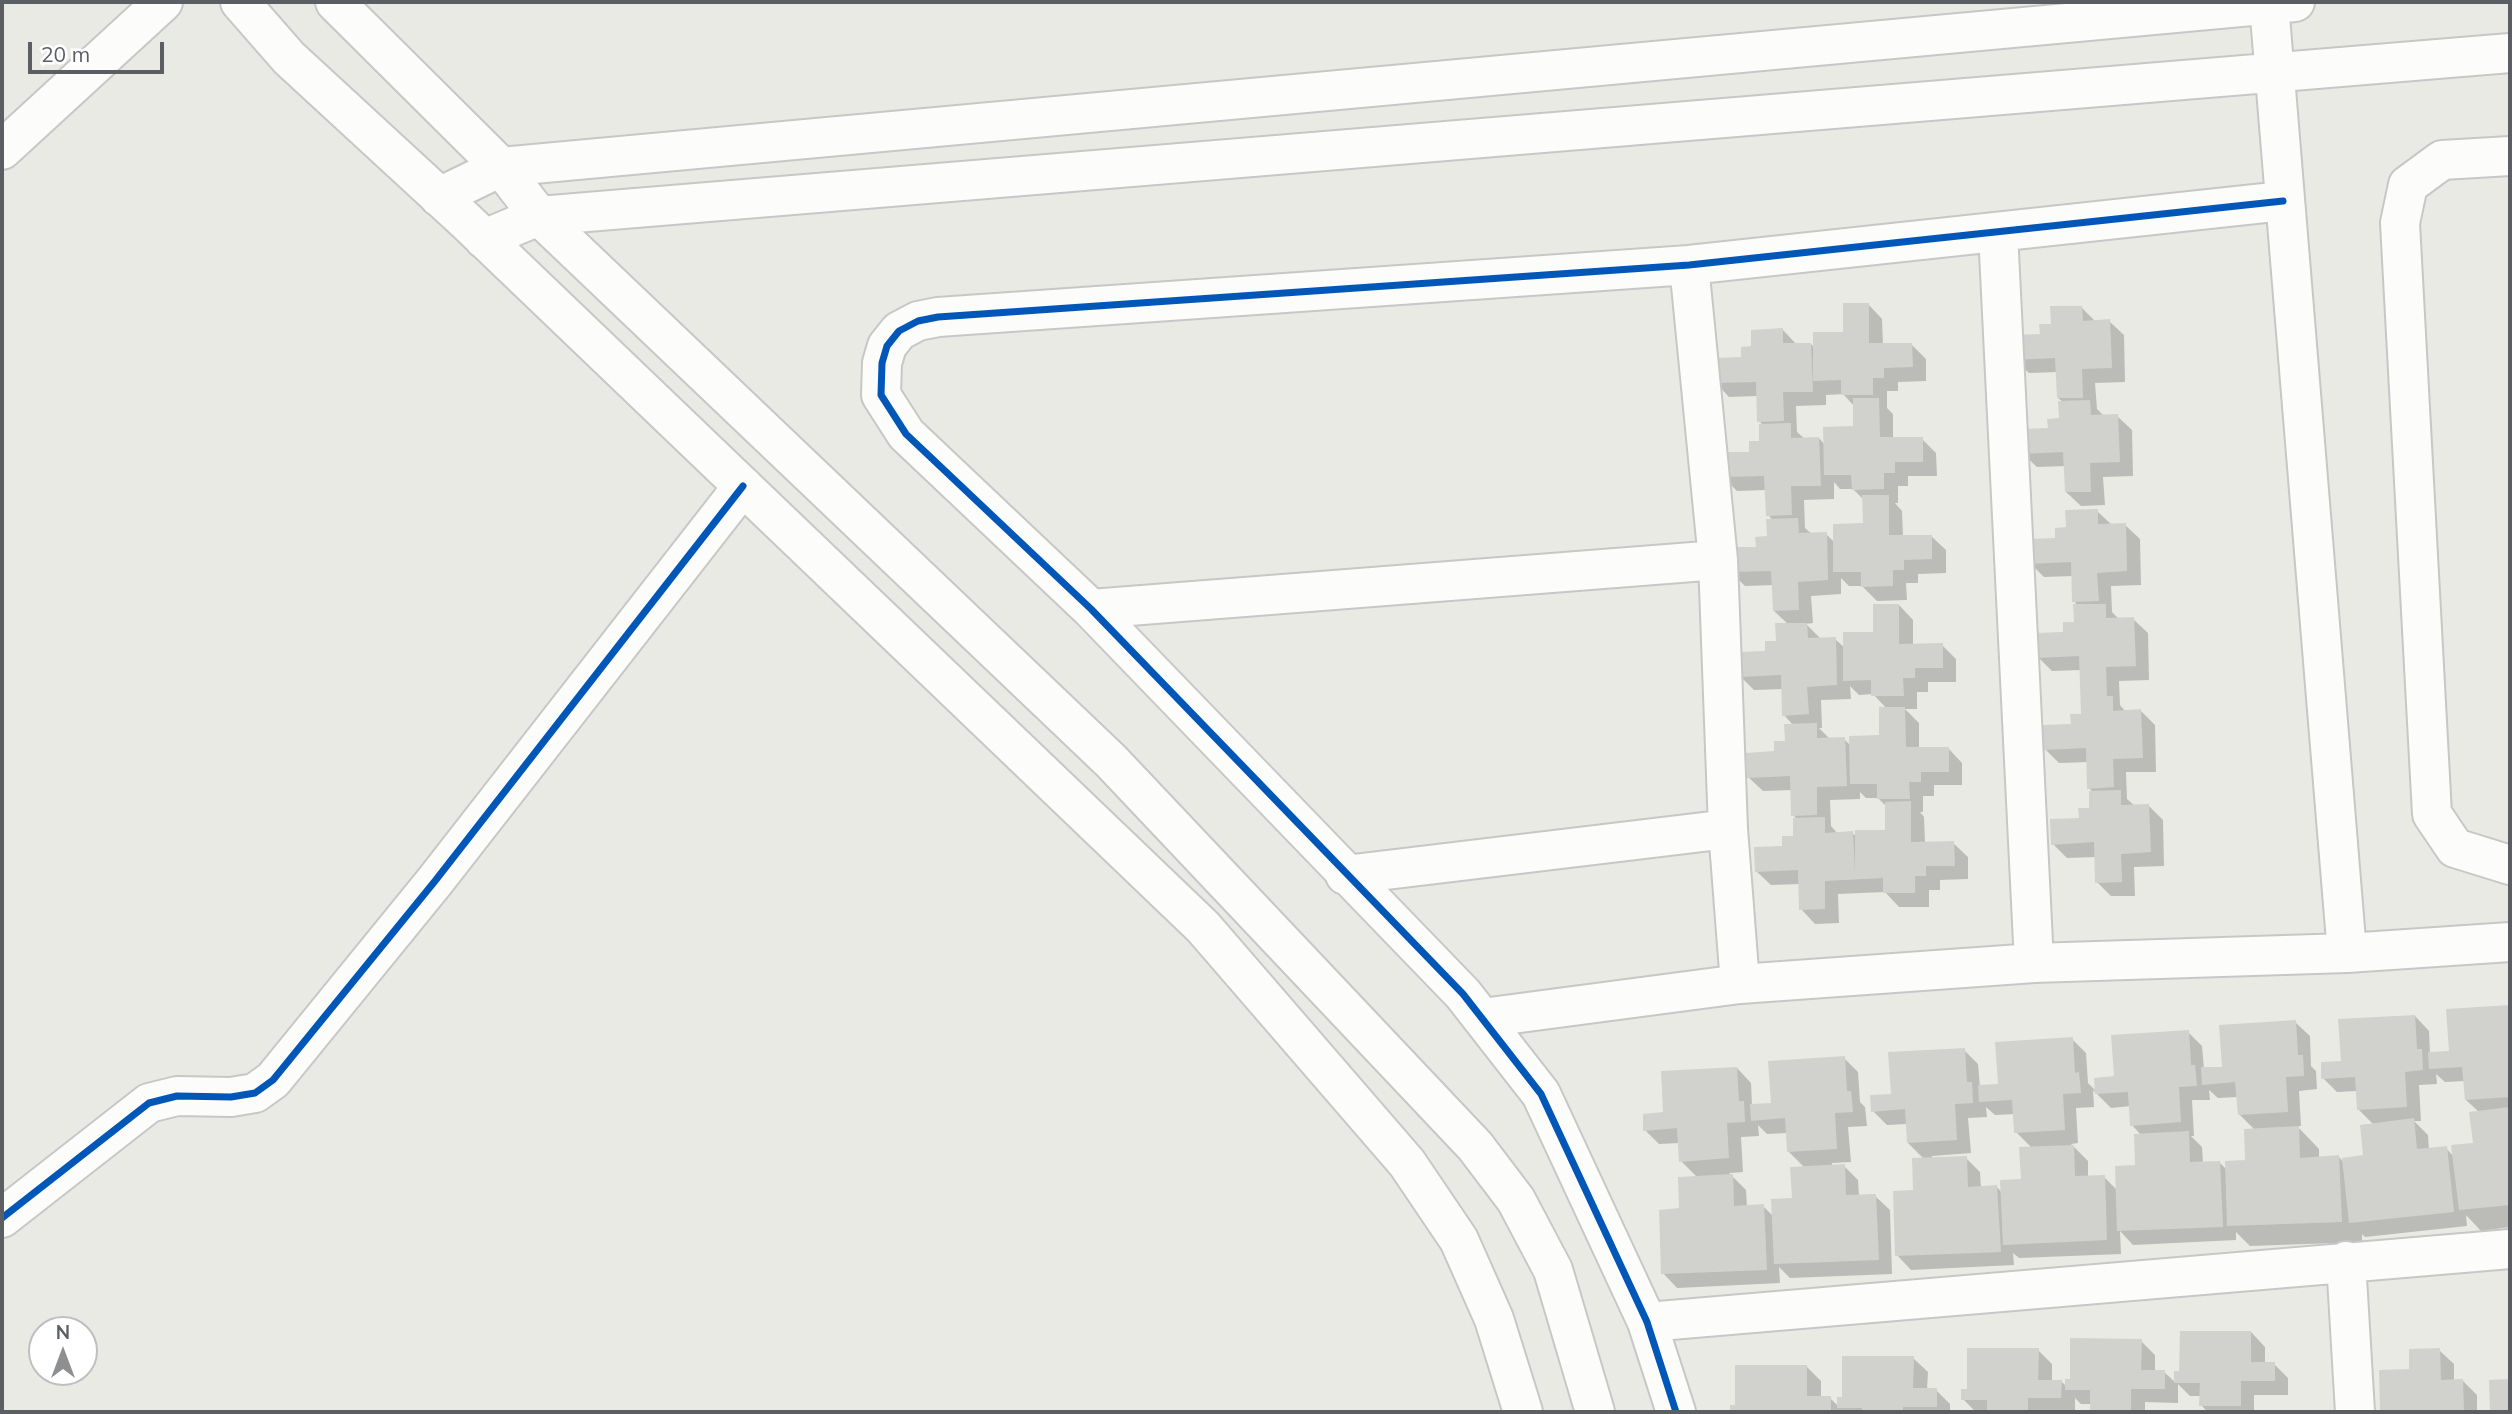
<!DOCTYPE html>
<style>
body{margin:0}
#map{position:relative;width:2512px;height:1414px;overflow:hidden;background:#eaeae5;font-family:Mulish,sans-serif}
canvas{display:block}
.frame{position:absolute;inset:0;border:4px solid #5b5e63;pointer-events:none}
.north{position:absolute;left:28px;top:1316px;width:70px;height:70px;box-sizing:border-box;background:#fff;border:2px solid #bdbfc1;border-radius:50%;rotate:0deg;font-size:19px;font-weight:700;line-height:28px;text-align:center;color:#5b5e63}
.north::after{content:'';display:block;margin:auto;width:24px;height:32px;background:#8d8f90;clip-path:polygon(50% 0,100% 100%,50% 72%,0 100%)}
.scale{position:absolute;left:28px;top:42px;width:136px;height:32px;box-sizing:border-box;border:4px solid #5b5e63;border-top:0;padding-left:9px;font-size:21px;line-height:24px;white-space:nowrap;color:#5b5e63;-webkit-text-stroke:5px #fff;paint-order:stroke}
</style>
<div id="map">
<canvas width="2512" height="1414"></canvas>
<div class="frame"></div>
<div class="north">N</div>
<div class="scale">20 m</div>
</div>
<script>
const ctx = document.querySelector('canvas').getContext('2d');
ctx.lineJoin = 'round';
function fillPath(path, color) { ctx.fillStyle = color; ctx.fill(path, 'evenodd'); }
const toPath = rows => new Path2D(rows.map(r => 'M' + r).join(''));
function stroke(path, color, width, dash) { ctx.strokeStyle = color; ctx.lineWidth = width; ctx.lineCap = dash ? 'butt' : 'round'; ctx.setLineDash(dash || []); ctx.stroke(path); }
const shadow = toPath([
 [1868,304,1882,319,1883,345,1911,344,1926,359,1926,381,1898,382,1898,391,1887,391,1887,408,1893,414,1893,439,1922,439,1936,453,1937,476,1908,476,1908,486,1898,486,1898,503,1895,503,1902,511,1903,536,1931,536,1946,550,1946,573,1918,574,1918,583,1906,583,1907,600,1877,601,1862,586,1849,586,1841,578,1841,594,1811,596,1813,623,1806,624,1821,639,1835,639,1845,648,1875,634,1899,605,1913,620,1913,645,1942,645,1956,659,1956,682,1928,682,1928,692,1917,692,1917,709,1905,709,1919,723,1919,748,1948,748,1962,763,1962,785,1934,785,1934,796,1923,796,1923,812,1920,812,1924,817,1925,843,1953,843,1968,857,1968,879,1940,880,1940,890,1929,890,1929,907,1899,907,1885,892,1838,894,1839,923,1815,924,1801,909,1800,884,1771,885,1756,871,1794,837,1798,820,1793,815,1792,790,1763,791,1748,777,1787,743,1794,726,1784,715,1783,689,1754,690,1740,676,1778,642,1789,625,1774,611,1774,585,1745,586,1730,571,1769,538,1774,521,1768,515,1766,490,1737,491,1723,477,1761,443,1764,426,1759,421,1758,396,1729,397,1715,382,1753,348,1783,330,1797,345,1811,344,1815,348,1844,334],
 [1843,394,1855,407,1855,428,1825,445,1819,438,1805,439,1797,432,1796,406,1826,405,1826,395],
 [1834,482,1840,489,1853,489,1864,500,1864,525,1834,542,1826,534,1812,534,1805,528,1804,500,1834,499],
 [1850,686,1859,695,1873,694,1887,709,1881,737,1851,746,1844,739,1830,739,1819,728,1822,728,1821,700,1851,699],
 [1860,792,1866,798,1878,798,1886,806,1886,832,1857,837,1852,833,1838,834,1831,826,1830,800,1860,799],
 [2081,307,2096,322,2109,321,2124,335,2125,382,2095,383,2097,409,2104,416,2117,416,2132,430,2133,476,2103,477,2105,505,2081,506,2066,492,2066,466,2037,467,2022,453,2060,419,2063,402,2058,398,2058,372,2029,373,2014,359,2053,326],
 [2097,511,2112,525,2125,525,2140,539,2141,585,2111,586,2112,612,2119,619,2133,619,2148,633,2149,680,2119,681,2120,705,2126,712,2141,711,2155,725,2156,772,2126,772,2127,799,2135,806,2149,806,2163,820,2164,866,2134,867,2135,896,2111,896,2097,882,2096,857,2067,858,2053,844,2091,809,2094,793,2089,788,2088,762,2059,763,2045,749,2083,715,2081,670,2052,671,2038,657,2076,624,2078,606,2074,601,2073,576,2044,577,2030,563,2068,529],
 [2510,1007,2510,1227,2481,1231,2466,1215,2467,1226,2365,1237,2362,1234,2362,1242,2250,1246,2236,1232,2236,1240,2133,1245,2120,1231,2121,1254,2019,1258,2013,1253,2014,1265,1911,1270,1897,1255,1925,1160,1908,1143,1907,1124,1887,1125,1873,1111,1964,1050,1978,1064,1980,1087,2000,1085,2072,1039,2086,1053,2088,1083,2096,1091,2188,1032,2202,1046,2204,1069,2224,1068,2295,1022,2310,1036,2311,1066,2316,1071,2317,1089,2299,1091,2301,1126,2297,1126,2319,1149,2319,1158,2339,1157,2344,1163,2365,1157,2374,1125,2358,1109,2357,1091,2337,1092,2323,1078,2415,1016,2429,1031,2430,1054,2451,1052,2448,1011],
 [2436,1074,2445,1082,2465,1081,2466,1100,2479,1112,2475,1144,2454,1157,2446,1148,2429,1150,2428,1135,2414,1121,2421,1121,2419,1085,2437,1084],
 [2093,1090,2111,1108,2131,1106,2132,1125,2141,1135,2137,1167,2117,1190,2104,1177,2088,1178,2088,1161,2071,1144,2078,1143,2076,1108,2094,1107],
 [2209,1090,2218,1098,2238,1097,2240,1115,2255,1130,2247,1161,2227,1170,2219,1162,2203,1163,2202,1147,2191,1136,2194,1136,2192,1100,2210,1100],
 [1986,1107,1995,1115,2015,1114,2016,1132,2032,1148,2023,1180,2002,1193,1997,1187,1981,1188,1980,1172,1966,1158,1932,1159,1932,1156,1971,1153,1968,1118,1987,1117],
 [1844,1058,1858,1072,1860,1102,1865,1107,1867,1126,1848,1127,1851,1162,1832,1163,1832,1167,1844,1166,1858,1180,1859,1196,1875,1196,1890,1210,1892,1274,1790,1278,1779,1267,1780,1283,1677,1288,1663,1273,1681,1210,1698,1178,1681,1161,1680,1143,1659,1144,1645,1130,1737,1068,1751,1083,1752,1106,1773,1104],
 [1758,1125,1767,1134,1787,1133,1788,1151,1805,1168,1794,1200,1773,1216,1763,1206,1747,1207,1746,1190,1729,1173,1743,1172,1741,1137,1759,1136],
 [2251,1332,2265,1347,2265,1364,2274,1364,2288,1378,2288,1395,2254,1395,2254,1412,2208,1412,2201,1405,2201,1396,2190,1396,2178,1384,2178,1403,2145,1402,2145,1412,2092,1412,2092,1404,2081,1404,2075,1398,2075,1412,1976,1412,1963,1399,1968,1390,2038,1350,2052,1364,2052,1381,2061,1381,2066,1386,2141,1341,2155,1355,2155,1372,2164,1372,2176,1383,2176,1373],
 [2439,1350,2454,1364,2454,1381,2463,1381,2477,1395,2477,1412,2382,1412,2380,1372,2410,1371],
 [1913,1358,1928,1372,1927,1390,1936,1390,1950,1404,1950,1412,1732,1412,1732,1407,1807,1367,1821,1381,1821,1398,1830,1398,1838,1406,1844,1399]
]);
const building = toPath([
 [1843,303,1869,303,1869,343,1912,343,1913,367,1884,368,1884,378,1873,378,1873,395,1841,395,1841,380,1813,381,1813,332,1843,332],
 [2050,306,2082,306,2083,321,2110,319,2112,368,2082,369,2083,398,2057,398,2055,358,2013,360,2011,335,2040,334,2039,324,2051,324],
 [1783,328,1783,343,1811,343,1813,392,1783,392,1784,421,1757,422,1756,382,1713,383,1713,358,1741,357,1741,347,1751,346,1751,330],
 [1853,398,1879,398,1880,437,1923,437,1923,462,1895,462,1895,473,1884,473,1884,489,1852,490,1851,475,1824,475,1823,427,1853,426],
 [2090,400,2091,415,2118,414,2120,462,2090,463,2091,492,2065,492,2063,452,2021,454,2019,429,2048,428,2047,419,2059,418,2058,401],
 [1791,423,1791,438,1819,437,1821,486,1791,486,1792,515,1766,516,1764,476,1721,477,1721,452,1749,452,1749,441,1759,441,1759,424],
 [1862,495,1889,495,1889,535,1932,535,1932,559,1904,560,1904,570,1893,570,1893,586,1861,587,1861,572,1833,572,1833,524,1863,523],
 [2098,509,2098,524,2126,523,2127,571,2097,573,2099,601,2072,602,2071,562,2028,564,2027,539,2055,538,2055,528,2066,527,2065,510],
 [1798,518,1799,533,1827,532,1828,580,1798,582,1799,610,1773,611,1771,571,1729,572,1727,547,1756,547,1755,537,1767,536,1766,519],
 [1873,604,1899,604,1899,644,1943,643,1943,668,1915,668,1915,678,1903,678,1904,696,1871,696,1871,680,1843,681,1843,632,1873,632],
 [2073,604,2106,604,2106,618,2134,617,2136,666,2106,667,2107,696,2113,696,2113,711,2141,709,2143,758,2113,759,2114,787,2087,789,2086,748,2043,750,2042,725,2071,724,2070,714,2081,714,2079,656,2036,658,2035,633,2063,632,2063,622,2074,622],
 [1775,623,1807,623,1808,638,1836,637,1837,685,1807,687,1809,714,1782,716,1781,675,1738,677,1737,652,1765,651,1765,641,1776,641],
 [1879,707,1905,707,1906,747,1949,747,1949,772,1921,772,1921,782,1909,782,1910,799,1877,799,1877,784,1850,784,1849,736,1879,735],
 [1817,723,1817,738,1845,737,1847,786,1817,787,1817,815,1791,816,1790,776,1747,778,1746,753,1774,751,1774,741,1785,741,1784,724],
 [2121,790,2121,805,2149,804,2151,852,2121,854,2122,882,2095,883,2094,842,2051,845,2050,819,2079,818,2078,808,2089,808,2089,791],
 [1911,801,1911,842,1954,841,1955,866,1926,866,1926,876,1915,876,1915,893,1883,893,1883,878,1825,881,1825,909,1799,910,1798,870,1755,872,1754,847,1782,846,1782,836,1793,836,1793,818,1825,817,1825,833,1853,831,1855,874,1855,830,1885,830,1885,802],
 [2510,1005,2510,1097,2465,1100,2462,1067,2429,1069,2428,1052,2449,1051,2446,1009],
 [2415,1015,2417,1049,2422,1049,2423,1070,2405,1072,2407,1107,2357,1110,2355,1077,2321,1079,2321,1062,2341,1061,2338,1019],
 [2296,1020,2298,1055,2303,1055,2304,1076,2286,1077,2288,1112,2238,1115,2235,1082,2202,1085,2201,1067,2222,1067,2219,1025],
 [2189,1030,2191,1065,2195,1065,2197,1086,2179,1087,2181,1122,2130,1126,2128,1092,2095,1094,2094,1078,2114,1076,2111,1035],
 [2073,1037,2075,1073,2079,1072,2081,1093,2063,1094,2065,1130,2014,1133,2012,1100,1979,1102,1978,1085,1998,1084,1995,1042],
 [1965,1048,1967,1082,1972,1082,1973,1103,1955,1104,1957,1140,1907,1143,1905,1109,1871,1112,1870,1095,1891,1094,1888,1052],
 [1845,1056,1847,1091,1851,1091,1853,1112,1835,1113,1837,1149,1787,1152,1785,1118,1751,1121,1750,1104,1771,1103,1768,1061],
 [1737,1067,1739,1101,1744,1101,1745,1122,1727,1123,1729,1158,1679,1162,1677,1128,1643,1131,1643,1114,1663,1112,1661,1071],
 [2510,1107,2510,1205,2459,1210,2451,1145,2473,1143,2469,1112],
 [2414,1118,2417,1149,2447,1146,2454,1212,2349,1223,2342,1158,2363,1155,2360,1125],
 [2299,1126,2300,1158,2339,1155,2342,1222,2227,1226,2225,1161,2245,1160,2244,1129],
 [2189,1131,2190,1162,2220,1161,2223,1227,2117,1231,2115,1166,2135,1165,2134,1134],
 [2074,1145,2075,1176,2105,1175,2107,1240,2003,1245,2000,1180,2021,1179,2019,1147],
 [1967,1156,1968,1187,1997,1185,2001,1252,1895,1256,1893,1191,1913,1190,1912,1158],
 [1845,1164,1846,1195,1876,1194,1879,1260,1774,1264,1771,1199,1792,1198,1790,1167],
 [1733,1174,1734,1206,1764,1204,1767,1270,1661,1274,1659,1210,1679,1208,1678,1177],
 [2180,1331,2251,1331,2251,1362,2275,1362,2275,1381,2241,1381,2241,1406,2199,1406,2200,1383,2174,1383,2174,1371,2179,1371],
 [2070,1338,2142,1339,2141,1370,2165,1370,2165,1389,2131,1389,2131,1412,2090,1412,2090,1390,2065,1390,2065,1379,2070,1379],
 [1967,1348,2039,1348,2038,1380,2062,1380,2061,1398,2028,1398,2028,1412,1987,1412,1987,1400,1961,1400,1961,1389,1967,1389],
 [2440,1348,2441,1380,2463,1379,2464,1412,2380,1412,2379,1370,2409,1369,2409,1349],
 [1842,1356,1914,1356,1913,1388,1937,1388,1937,1407,1903,1407,1903,1412,1862,1412,1862,1408,1837,1408,1837,1397,1842,1397],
 [1735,1365,1807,1365,1807,1396,1831,1396,1831,1412,1730,1412,1730,1405,1735,1405],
 [2510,1379,2510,1412,2490,1412,2489,1380]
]);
const minor = toPath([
 [240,2,289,58,467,222,1203,927,1407,1163,1459,1240,1494,1319,1523,1412],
 [335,2,501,167,539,216,1111,761,1475,1146,1516,1200,1553,1270,1595,1412],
 [2269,4,2347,953],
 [2,150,163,2],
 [2510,156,2442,160,2408,185,2400,223,2432,814,2455,848,2510,865],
 [439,197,501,167,2295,2],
 [1998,232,2034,963],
 [484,239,539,216,2510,53],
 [1689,265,1718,560,1728,829,1740,984],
 [1091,609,1718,560],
 [1345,875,1728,829],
 [1482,1018,1740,984,2034,963,2347,953,2510,942],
 [2,1218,149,1103,177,1096,231,1097,255,1093,273,1080,435,881,743,486],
 [2346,1261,2355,1412],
 [1647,1322,2510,1249],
 [1676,1412,1647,1322,1541,1094,1463,994,1091,609,906,434,881,395,882,363,887,346,899,331,918,321,938,317,1689,265,2283,201]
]);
const cycleway = toPath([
 [2,1218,149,1103,177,1096,231,1097,255,1093,273,1080,435,881,743,486],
 [1676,1412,1647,1322,1541,1094,1463,994,1091,609,906,434,881,395,882,363,887,346,899,331,918,321,938,317,1689,265,2283,201]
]);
fillPath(shadow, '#0003');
fillPath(building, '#d1d1ce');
stroke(minor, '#c7c7c7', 42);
stroke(minor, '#fcfcfb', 38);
stroke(cycleway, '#0057b8', 7);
</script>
